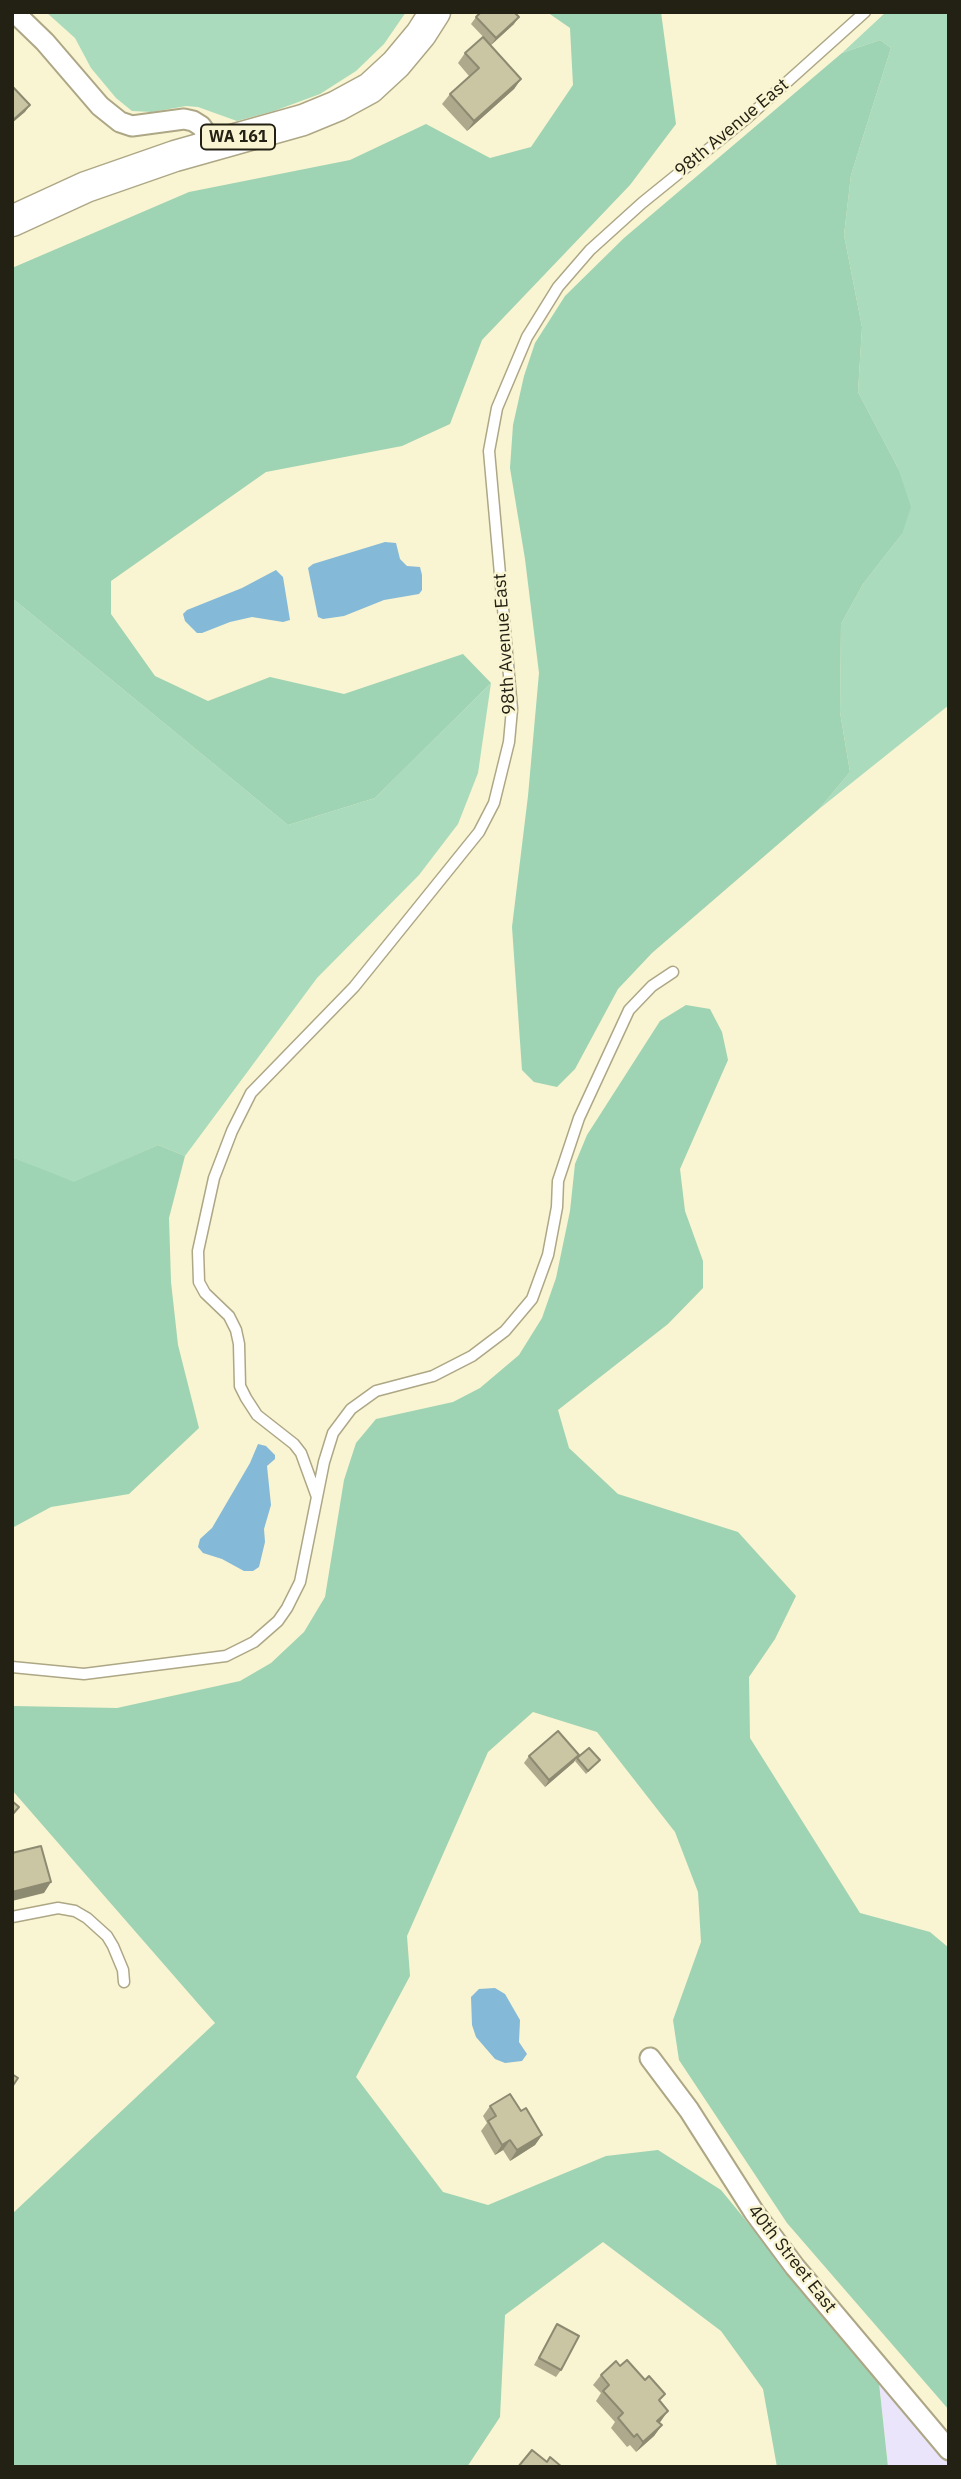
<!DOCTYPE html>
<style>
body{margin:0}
#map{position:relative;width:961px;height:2479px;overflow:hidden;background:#f9f4d1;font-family:"IBM Plex Sans",sans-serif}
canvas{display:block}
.frame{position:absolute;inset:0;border:14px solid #232114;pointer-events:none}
</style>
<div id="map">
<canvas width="961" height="2479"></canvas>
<div class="frame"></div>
</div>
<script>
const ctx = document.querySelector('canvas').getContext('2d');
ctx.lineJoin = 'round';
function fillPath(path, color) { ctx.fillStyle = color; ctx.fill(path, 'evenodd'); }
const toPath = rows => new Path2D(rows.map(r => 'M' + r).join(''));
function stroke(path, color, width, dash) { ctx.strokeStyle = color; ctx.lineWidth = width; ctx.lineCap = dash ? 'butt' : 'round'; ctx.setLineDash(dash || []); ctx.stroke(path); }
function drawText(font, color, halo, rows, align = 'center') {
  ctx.font = font + ' "IBM Plex Sans",sans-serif'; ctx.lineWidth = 5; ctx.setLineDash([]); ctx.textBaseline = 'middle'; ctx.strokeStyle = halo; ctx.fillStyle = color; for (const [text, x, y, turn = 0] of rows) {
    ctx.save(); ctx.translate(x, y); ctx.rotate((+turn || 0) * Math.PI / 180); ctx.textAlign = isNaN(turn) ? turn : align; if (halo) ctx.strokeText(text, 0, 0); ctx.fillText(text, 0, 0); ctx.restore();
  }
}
const industrial = toPath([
 [879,2383,949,2463,949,2467,888,2467]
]);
const green = toPath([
 [46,12,406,12,384,44,356,71,320,94,274,111,237,121,198,107,186,106,152,112,132,111,116,98,91,68,75,38],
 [886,12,949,12,949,705,819,809,850,772,840,712,841,624,863,584,902,534,898,468,858,392,862,327,844,235,851,175,891,48,880,40,842,53],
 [12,598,288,825,375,798,491,683,478,773,458,824,419,875,317,978,185,1156,158,1145,74,1183,12,1157]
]);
const forest = toPath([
 [547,12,661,12,676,124,630,185,482,340,450,424,402,446,266,472,111,581,111,614,155,676,208,701,270,677,344,694,463,654,491,683,375,798,288,825,12,598,12,268,189,192,350,160,426,124,490,158,531,147,573,85,570,28],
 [880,40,891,48,851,175,844,235,862,327,858,392,898,468,911,507,902,534,863,584,841,624,840,712,850,772,819,809,652,953,618,989,575,1069,557,1087,534,1082,522,1070,512,927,528,796,539,673,525,559,510,468,513,425,524,376,535,343,565,296,624,238,842,53],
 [686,1005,710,1009,722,1032,728,1060,680,1169,685,1211,703,1261,703,1288,668,1324,558,1410,569,1448,618,1494,738,1532,796,1596,775,1639,749,1677,750,1738,860,1913,930,1932,949,1948,949,2410,787,2223,679,2060,673,2020,701,1942,698,1892,675,1832,597,1732,533,1712,488,1752,407,1936,410,1976,356,2077,443,2192,488,2205,606,2156,658,2150,721,2190,879,2383,888,2467,777,2467,763,2389,721,2331,603,2242,505,2315,500,2417,467,2467,12,2467,12,2214,215,2023,12,1790,12,1706,117,1708,240,1681,271,1663,304,1632,325,1597,344,1480,356,1443,376,1419,453,1402,480,1388,519,1355,542,1318,556,1278,570,1211,575,1164,587,1135,660,1021],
 [158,1145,185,1156,169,1218,171,1282,178,1345,199,1428,129,1494,51,1507,12,1528,12,1157,74,1182]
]);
const water = toPath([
 [385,542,396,543,400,559,407,566,420,567,422,575,422,590,419,594,384,600,344,616,323,619,318,617,308,568,313,564],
 [276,570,283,577,290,620,283,622,252,617,230,622,202,633,197,633,185,621,183,614,187,610,242,588],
 [258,1444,266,1446,275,1455,275,1459,267,1466,271,1505,264,1529,265,1542,259,1567,253,1571,244,1571,222,1559,203,1553,198,1547,200,1539,212,1528,250,1463],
 [495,1988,505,1994,520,2020,519,2042,527,2054,522,2061,505,2063,495,2059,476,2037,472,2025,471,1997,479,1989]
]);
const lane = toPath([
 [317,1497,301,1453,294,1444,257,1415,246,1398,240,1386,239,1344,236,1330,229,1316,205,1293,199,1282,198,1251,214,1178,232,1131,251,1093,354,987,479,832,494,803,509,742,512,709,489,451,497,408,527,337,558,287,590,250,642,203,747,118,865,12],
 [12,1667,84,1674,226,1656,254,1642,278,1621,287,1608,300,1582,324,1462,333,1433,351,1409,376,1391,433,1376,472,1356,505,1331,532,1299,548,1255,557,1207,558,1181,579,1118,629,1010,652,986,673,972],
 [12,1917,58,1908,75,1911,87,1918,107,1936,113,1946,123,1970,124,1982]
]);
const street = toPath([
 [15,13,45,42,100,106,120,122,132,126,184,119,193,121,201,126,214,145],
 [650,2058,689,2110,754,2212,795,2267,949,2450]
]);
const primary = toPath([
 [12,221,86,187,175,156,303,120,337,106,370,88,396,64,421,34,435,12]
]);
const wall = toPath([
 [476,17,514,24,491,45,471,24],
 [465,53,521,79,514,89,467,131,442,104,450,94,469,76,458,63],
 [529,1756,574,1762,545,1787,524,1763],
 [577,1758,600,1760,586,1774,575,1761],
 [490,2106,521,2111,542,2135,535,2145,510,2161,503,2150,495,2155,481,2131,487,2123,483,2116],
 [557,2324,561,2370,556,2377,534,2365],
 [620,2366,660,2401,661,2421,659,2423,662,2425,654,2436,636,2452,630,2445,627,2447,611,2428,615,2422,596,2401,601,2393,593,2385,601,2375]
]);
const shadedWall = toPath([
 [519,17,514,24,491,45,496,38],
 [521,79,514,89,467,131,474,121],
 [30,105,25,112,12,123,12,121],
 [579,1755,574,1762,545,1787,549,1780],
 [51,1882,44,1893,12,1901,12,1892],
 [542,2135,535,2145,510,2161,517,2150],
 [510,2140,503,2150,495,2155,502,2145],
 [668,2411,661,2421,650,2431,657,2421],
 [662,2425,654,2436,636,2452,643,2442]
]);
const building = toPath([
 [481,12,514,12,519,17,496,38,476,17,481,12],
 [483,37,521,79,474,121,450,94,479,68,465,53,483,37],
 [12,86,30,105,12,121,12,86],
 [558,1731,579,1755,549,1780,529,1756,558,1731],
 [589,1748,600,1760,588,1771,577,1758,589,1748],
 [12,1801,19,1807,12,1815,12,1801],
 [41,1846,51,1882,12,1892,12,1853,41,1846],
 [12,2074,18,2078,12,2087,12,2074],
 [510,2094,521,2111,526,2108,542,2135,517,2150,510,2140,502,2145,488,2121,496,2116,490,2106,510,2094],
 [557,2324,579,2336,561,2370,539,2358,557,2324],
 [627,2360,645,2380,649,2376,665,2394,659,2400,668,2411,657,2421,662,2425,643,2442,637,2434,634,2437,618,2418,623,2413,603,2391,609,2385,601,2375,616,2361,620,2366,627,2360],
 [532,2450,547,2462,550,2457,562,2467,518,2467,532,2450]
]);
const shields = [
 [238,137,74]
];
const shieldNames = [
 ["WA 161",238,137]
];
const streetNames = [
 ["98th Avenue East",732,128,-40],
 ["98th Avenue East",505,644,-94],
 ["40th Street East",792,2259,52]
];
fillPath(industrial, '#eae5fb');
fillPath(green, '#a9dbbc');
fillPath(forest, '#9ed3b3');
fillPath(water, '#84b9d8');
stroke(lane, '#ada786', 13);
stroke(street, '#ada786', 23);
stroke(primary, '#ada786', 33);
stroke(lane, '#fff', 10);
stroke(street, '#fff', 19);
stroke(primary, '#fff', 30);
fillPath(wall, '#aea98c');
fillPath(shadedWall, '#8d8a72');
fillPath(building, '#cac5a3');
stroke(building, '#8d8a72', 2);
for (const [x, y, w] of shields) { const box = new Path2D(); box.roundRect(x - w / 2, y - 12.5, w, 25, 5); ctx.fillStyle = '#f9f4d1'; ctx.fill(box); stroke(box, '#232114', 2); }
drawText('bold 16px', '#232114', null, shieldNames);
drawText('18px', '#232114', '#f9f4d1', streetNames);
</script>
